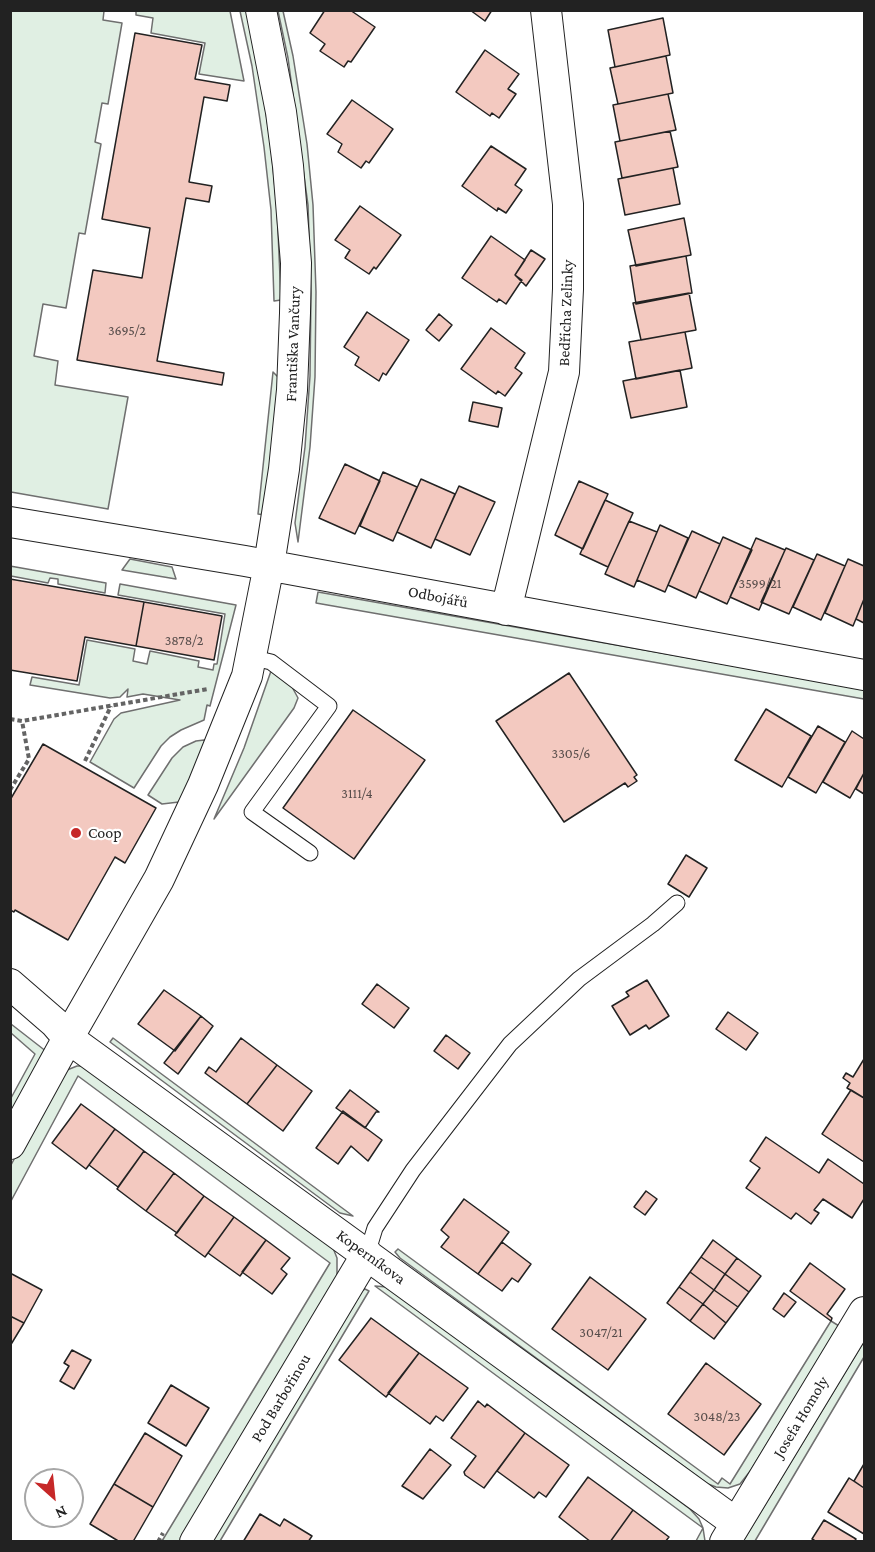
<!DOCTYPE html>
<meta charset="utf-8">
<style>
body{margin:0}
#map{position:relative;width:875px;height:1552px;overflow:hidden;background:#fff;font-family:"Crimson Pro",serif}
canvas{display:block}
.frame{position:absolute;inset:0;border:12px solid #222;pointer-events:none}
.north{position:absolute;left:24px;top:1468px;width:60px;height:60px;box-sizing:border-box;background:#fff;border:2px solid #a7a7a7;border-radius:50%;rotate:153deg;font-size:16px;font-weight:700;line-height:24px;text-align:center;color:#222}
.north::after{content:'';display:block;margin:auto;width:21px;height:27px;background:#c62828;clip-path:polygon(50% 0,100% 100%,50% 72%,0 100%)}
</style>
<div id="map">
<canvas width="875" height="1552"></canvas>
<div class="frame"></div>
<div class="north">N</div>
</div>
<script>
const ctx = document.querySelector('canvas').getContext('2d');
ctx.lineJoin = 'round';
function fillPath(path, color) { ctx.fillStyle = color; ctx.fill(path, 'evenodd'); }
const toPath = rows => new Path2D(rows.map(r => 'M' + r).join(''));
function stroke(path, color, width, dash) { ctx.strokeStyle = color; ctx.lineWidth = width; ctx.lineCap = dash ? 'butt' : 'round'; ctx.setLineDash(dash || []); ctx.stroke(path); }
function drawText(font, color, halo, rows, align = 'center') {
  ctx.font = font + ' "Crimson Pro",serif'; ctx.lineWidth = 4.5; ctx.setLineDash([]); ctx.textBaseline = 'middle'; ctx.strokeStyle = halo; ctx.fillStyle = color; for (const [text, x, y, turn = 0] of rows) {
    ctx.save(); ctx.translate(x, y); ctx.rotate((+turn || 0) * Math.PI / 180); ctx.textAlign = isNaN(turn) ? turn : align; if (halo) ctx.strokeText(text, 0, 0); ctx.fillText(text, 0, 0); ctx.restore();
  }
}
const green = toPath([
 [10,11,104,11,103,20,122,23,108,104,102,103,95,142,101,144,85,234,79,233,66,308,43,304,34,356,58,361,55,385,128,397,108,509,11,492,10,11],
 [136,11,230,11,244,81,199,74,205,43,151,33,153,18,136,15,136,11],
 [240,11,247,11,259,65,271,147,277,209,281,300,274,301,271,210,264,147,252,66,240,11],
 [278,11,283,11,293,56,307,144,313,205,316,292,315,377,310,447,298,542,295,523,305,447,310,376,311,293,308,205,288,58,278,11],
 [273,372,278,377,279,387,265,515,258,514,273,372],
 [130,559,172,567,176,579,122,570,130,559],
 [10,566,106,583,105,593,58,584,58,579,50,578,48,583,11,576,10,566],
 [120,584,236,605,210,706,207,705,204,720,181,730,170,737,161,746,134,788,90,762,114,719,121,713,180,700,143,694,127,697,128,689,120,697,110,698,30,685,32,677,79,685,87,640,135,649,133,661,147,664,150,651,199,661,198,667,213,670,214,664,217,664,225,614,118,595,120,584],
 [318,592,864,689,864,699,316,603,318,592],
 [271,671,291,685,298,698,294,708,214,819,244,748,271,671],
 [204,740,208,742,179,802,162,804,148,795,172,758,183,747,196,741,204,740],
 [11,1024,47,1052,11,1128,11,1098,35,1054,11,1033,11,1024],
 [113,1038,353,1216,340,1213,110,1042,113,1038],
 [77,1066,88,1066,333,1248,337,1258,337,1281,182,1541,162,1541,330,1263,78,1076,11,1201,11,1165,56,1080,67,1070,77,1066],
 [398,1249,718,1484,722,1478,730,1484,831,1321,839,1326,751,1470,740,1484,728,1488,716,1487,708,1484,400,1258,395,1252,398,1249],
 [375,1286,387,1287,396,1292,690,1509,699,1519,703,1528,705,1541,696,1541,703,1528,375,1286],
 [365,1289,369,1291,220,1541,203,1542,351,1297,365,1289],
 [864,1341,864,1357,755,1541,743,1541,864,1341]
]);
const building = toPath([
 [325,10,350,10,375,27,351,62,348,61,344,67,320,51,325,44,310,33,325,10],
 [470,10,492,10,485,21,470,10],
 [663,18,670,55,615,67,608,30,663,18],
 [135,33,202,45,195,79,230,85,227,101,204,97,189,182,212,186,209,202,186,198,157,361,224,373,222,385,77,360,93,270,142,278,150,228,102,219,135,33],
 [485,50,519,74,508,89,516,94,499,118,492,113,490,116,456,92,485,50],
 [666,56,673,93,618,104,610,68,666,56],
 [668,94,676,130,620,141,613,105,668,94],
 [352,100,393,129,369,163,366,161,361,168,338,152,342,144,327,134,352,100],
 [670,131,678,167,622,178,615,142,670,131],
 [491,146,526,169,515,185,522,190,506,213,498,208,497,211,462,186,491,146],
 [673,168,680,204,625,215,618,179,673,168],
 [360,206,401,235,376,269,374,267,369,274,345,258,350,250,335,240,360,206],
 [684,218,691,255,636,266,628,230,684,218],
 [491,236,525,260,515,275,522,280,506,304,499,299,497,302,462,278,491,236],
 [531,250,545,259,526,286,515,275,531,250],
 [686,256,692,293,636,304,630,266,686,256],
 [689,293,696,330,641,340,633,303,689,293],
 [367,312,409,340,386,375,383,373,379,381,355,365,359,357,344,347,367,312],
 [439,314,452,325,439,341,426,330,439,314],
 [491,328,525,353,515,368,522,373,505,396,498,391,496,394,461,369,491,328],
 [685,332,692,368,636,379,629,342,685,332],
 [680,370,687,407,631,418,623,381,680,370],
 [473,402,502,408,498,427,469,421,473,402],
 [345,464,380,481,355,534,319,518,345,464],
 [383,472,417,487,393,541,360,526,383,472],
 [421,479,455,494,431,548,397,532,421,479],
 [579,481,608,494,583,549,555,535,579,481],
 [459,486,495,502,470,555,435,539,459,486],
 [605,500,633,513,608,567,580,554,605,500],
 [629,521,657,532,634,587,605,574,629,521],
 [660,525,688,538,665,592,637,580,660,525],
 [692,531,720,544,696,598,668,585,692,531],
 [723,537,752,550,727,604,699,591,723,537],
 [756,538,785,550,759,610,730,597,756,538],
 [786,548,814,560,789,614,761,602,786,548],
 [817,554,845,566,821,620,793,607,817,554],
 [848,559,864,566,864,599,853,626,825,613,848,559],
 [10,579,144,602,136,646,85,637,77,681,10,670,10,579],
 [864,599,864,623,856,619,864,599],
 [144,602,222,616,214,660,136,646,144,602],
 [569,673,637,775,634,777,637,781,628,787,625,783,564,822,496,721,569,673],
 [766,709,811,736,782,787,735,760,766,709],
 [353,710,425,760,354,859,283,808,353,710],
 [818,726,845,742,816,793,788,777,818,726],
 [852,731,864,739,864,773,850,798,823,782,852,731],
 [43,744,156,808,125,863,115,857,68,940,15,910,14,912,10,910,10,800,43,744],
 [864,773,864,794,856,789,864,773],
 [686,855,707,868,689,897,668,884,686,855],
 [647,980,669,1016,649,1029,646,1025,630,1035,612,1006,629,996,626,992,647,980],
 [377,984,409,1008,394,1028,362,1004,377,984],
 [164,990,201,1016,175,1051,138,1024,164,990],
 [728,1012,758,1033,746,1050,716,1029,728,1012],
 [201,1016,213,1026,178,1074,164,1063,201,1016],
 [446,1035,470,1053,458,1069,434,1051,446,1035],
 [241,1038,277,1065,247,1104,205,1073,209,1067,216,1072,241,1038],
 [864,1059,864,1098,847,1088,850,1083,843,1078,846,1073,853,1077,864,1059],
 [277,1065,312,1091,283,1131,247,1104,277,1065],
 [350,1090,379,1112,376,1112,365,1128,336,1108,350,1090],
 [851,1090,864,1098,864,1162,822,1134,851,1090],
 [81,1104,115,1129,86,1169,52,1143,81,1104],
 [343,1111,382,1140,368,1161,351,1146,338,1164,316,1148,343,1111],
 [115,1129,144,1151,118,1187,89,1165,115,1129],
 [766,1137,819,1173,828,1159,864,1184,864,1199,852,1218,823,1199,814,1210,819,1213,811,1224,796,1213,791,1219,746,1188,760,1168,750,1161,766,1137],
 [144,1151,174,1173,146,1211,117,1189,144,1151],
 [174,1173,204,1196,177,1233,146,1211,174,1173],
 [646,1191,657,1199,645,1215,634,1207,646,1191],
 [204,1196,234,1217,205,1257,175,1235,204,1196],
 [464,1199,509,1232,478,1274,441,1247,449,1237,441,1230,464,1199],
 [234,1217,266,1240,240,1276,208,1253,234,1217],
 [266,1240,290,1258,281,1269,287,1274,272,1294,242,1272,266,1240],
 [713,1240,737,1258,725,1274,701,1257,713,1240],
 [502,1242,531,1264,518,1282,512,1278,502,1291,478,1274,502,1242],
 [701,1257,725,1274,714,1290,690,1272,701,1257],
 [737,1258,761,1276,749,1292,725,1274,737,1258],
 [810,1263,845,1289,827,1314,832,1318,831,1321,790,1291,810,1263],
 [690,1272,714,1290,703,1304,679,1287,690,1272],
 [10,1273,42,1290,24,1323,10,1316,10,1273],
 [725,1274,749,1292,738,1307,714,1290,725,1274],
 [590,1277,646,1319,608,1370,552,1329,590,1277],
 [679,1287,703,1304,690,1321,667,1303,679,1287],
 [714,1290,738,1307,726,1323,703,1304,714,1290],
 [784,1293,796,1302,784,1317,773,1309,784,1293],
 [703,1304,726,1323,714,1339,690,1321,703,1304],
 [10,1316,24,1323,10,1346,10,1316],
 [371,1318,419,1353,386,1397,339,1360,371,1318],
 [72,1350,91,1360,74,1389,60,1381,69,1366,64,1363,72,1350],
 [419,1353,468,1388,443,1421,436,1416,430,1424,388,1393,419,1353],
 [706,1363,761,1404,724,1455,668,1414,706,1363],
 [171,1385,209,1408,186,1446,148,1423,171,1385],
 [478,1401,485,1407,487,1404,525,1433,484,1488,465,1475,464,1472,476,1456,451,1438,478,1401],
 [145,1433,182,1456,153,1507,114,1484,145,1433],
 [525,1433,569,1465,546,1497,539,1492,534,1498,497,1471,525,1433],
 [430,1449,451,1465,423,1499,402,1486,430,1449],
 [864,1464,864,1488,854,1481,864,1464],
 [588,1477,633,1510,610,1542,591,1542,559,1517,588,1477],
 [849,1478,864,1488,864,1534,828,1512,849,1478],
 [114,1484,153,1507,134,1540,131,1542,120,1542,90,1524,114,1484],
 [633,1510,669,1537,665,1542,610,1542,633,1510],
 [260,1514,280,1526,284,1519,312,1536,308,1542,243,1542,260,1514],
 [824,1520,856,1539,854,1542,817,1542,812,1539,824,1520]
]);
const path = toPath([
 [10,719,22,721,208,689],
 [85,761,111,706],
 [10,790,29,759,22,721],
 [158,1542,163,1533]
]);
const lane = toPath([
 [250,657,271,662,329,706,252,812,310,853],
 [367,1254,375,1228,413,1170,510,1044,579,979,653,924,677,903]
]);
const street = toPath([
 [10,522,245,561,864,675],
 [506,610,564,372,568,289,568,204,546,10],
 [10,984,55,1023,68,1038,736,1523],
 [10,1144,68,1038,159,879,203,785,247,676,269,565,284,469,292,390,295,313,296,263,288,166,281,112,261,10],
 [195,1542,367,1254],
 [725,1542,864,1312]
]);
const markers = [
 [76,833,6,"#c62828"]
];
const numberNames = [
 ["3695/2",127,331],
 ["3599/21",760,584],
 ["3878/2",184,641],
 ["3305/6",571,754],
 ["3111/4",357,794],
 ["3047/21",601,1333],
 ["3048/23",717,1417]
];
const streetNames = [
 ["Bedřicha Zelinky",566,313,-88],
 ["Františka Vančury",293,344,-88],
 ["Odbojářů",438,597,11],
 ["Koperníkova",371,1257,36],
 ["Pod Barbořinou",281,1398,-59],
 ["Josefa Homoly",801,1417,-59]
];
const poiNames = [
 ["Coop",88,833]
];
fillPath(green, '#e0efe3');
stroke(green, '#6f6f6f', 1.5);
fillPath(building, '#f3c9c0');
stroke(building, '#222', 1.5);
stroke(lane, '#222', 17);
stroke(street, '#222', 32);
stroke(path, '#646464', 4, [4.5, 3]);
stroke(lane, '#fff', 15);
stroke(street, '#fff', 30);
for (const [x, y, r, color] of markers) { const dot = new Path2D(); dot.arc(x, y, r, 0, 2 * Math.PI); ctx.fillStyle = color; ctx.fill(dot); stroke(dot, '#fff', 2); }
drawText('14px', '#564c4a', null, numberNames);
drawText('16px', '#222', '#fff', streetNames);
drawText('16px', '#222', '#fff', poiNames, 'left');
</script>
